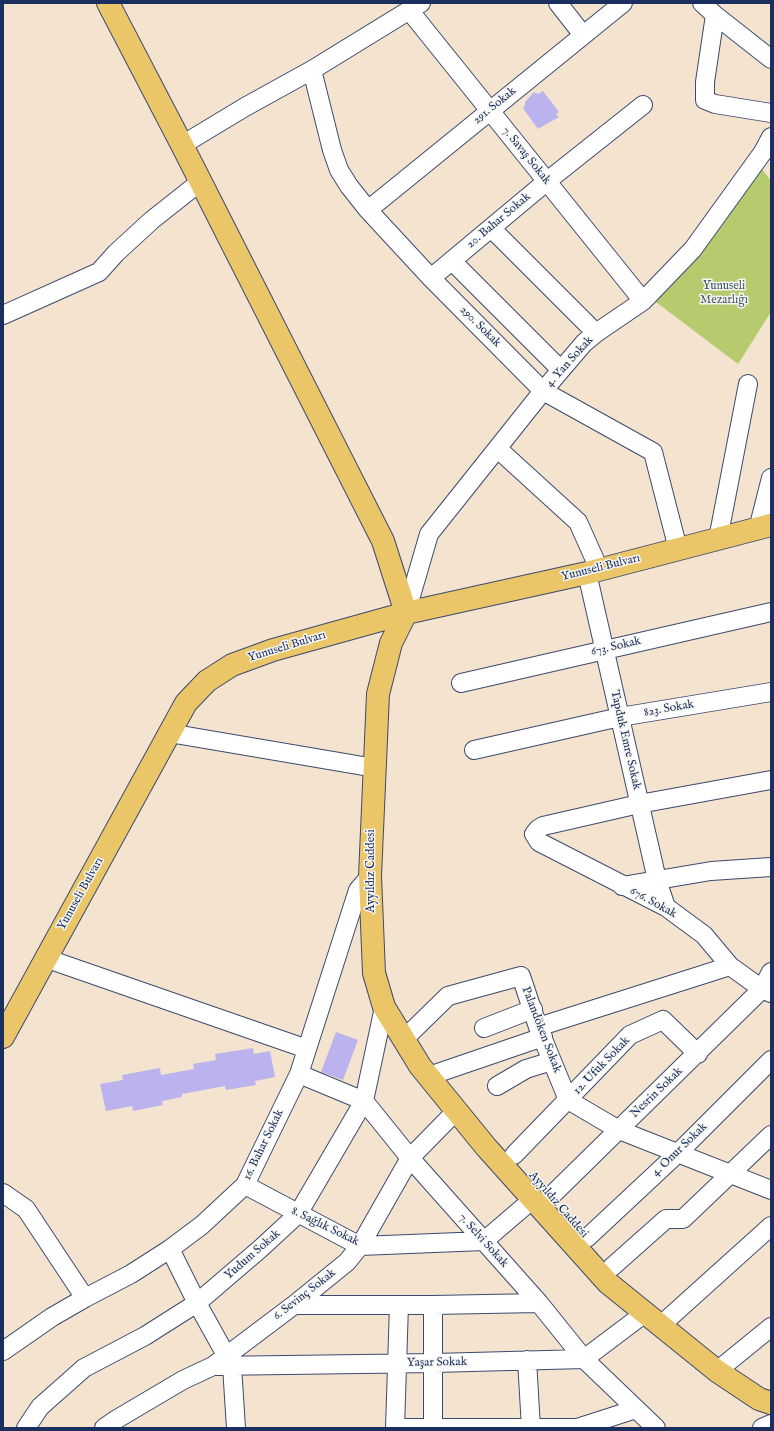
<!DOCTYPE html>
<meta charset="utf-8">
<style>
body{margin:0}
#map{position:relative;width:774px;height:1431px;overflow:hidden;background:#f4e3ce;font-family:"IM FELL English",serif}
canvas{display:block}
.frame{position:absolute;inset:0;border:4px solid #1b2f5e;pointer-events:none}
</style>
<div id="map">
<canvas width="774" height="1431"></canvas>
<div class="frame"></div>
</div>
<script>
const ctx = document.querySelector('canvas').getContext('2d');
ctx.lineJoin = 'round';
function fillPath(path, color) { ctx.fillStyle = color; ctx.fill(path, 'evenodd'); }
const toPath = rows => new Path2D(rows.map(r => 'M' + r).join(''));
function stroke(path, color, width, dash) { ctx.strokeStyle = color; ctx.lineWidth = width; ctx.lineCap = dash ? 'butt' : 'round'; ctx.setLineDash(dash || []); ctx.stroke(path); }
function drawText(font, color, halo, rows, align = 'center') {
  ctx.font = font + ' "IM FELL English",serif'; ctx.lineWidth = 3; ctx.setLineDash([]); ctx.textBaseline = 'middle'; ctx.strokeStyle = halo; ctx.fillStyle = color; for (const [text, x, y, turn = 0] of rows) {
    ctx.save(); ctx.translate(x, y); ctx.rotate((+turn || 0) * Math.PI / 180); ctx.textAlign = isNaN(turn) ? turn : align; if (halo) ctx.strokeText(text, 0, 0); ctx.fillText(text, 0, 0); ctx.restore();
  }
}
const green = toPath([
 [759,165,771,181,771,312,738,364,652,299]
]);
const building = toPath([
 [543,91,559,112,556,114,559,117,538,129,523,108,525,105,525,102,534,92,538,94],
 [336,1032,358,1040,343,1080,321,1072],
 [253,1048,254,1054,270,1051,275,1077,255,1081,256,1085,226,1090,225,1086,182,1094,182,1097,162,1101,163,1105,133,1111,132,1106,106,1111,100,1084,123,1080,122,1075,160,1068,161,1075,194,1069,193,1064,216,1060,215,1054]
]);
const minor = toPath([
 [558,3,583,35],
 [702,3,715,15,771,59],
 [409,10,643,301],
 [715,15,705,82,705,100,715,104,771,113],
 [312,70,332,150,339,170,349,186,368,210,431,278,543,391,653,452,678,549],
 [182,145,245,107,312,70,421,3],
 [368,210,623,3],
 [491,228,596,333],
 [452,261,561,370],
 [431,278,546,182,643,105],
 [3,315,99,272,116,253,152,220,200,182],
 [498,449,578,522,599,569],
 [758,529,771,478],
 [718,539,748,384],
 [587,573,657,880,666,907],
 [406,613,429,534,543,391,584,343,596,333,643,301,693,249,763,152,771,137],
 [461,683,771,612],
 [169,733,375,768],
 [474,750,620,717,771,692],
 [771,780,639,804,543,826,538,829,534,834,539,842,666,907,704,935,730,966,762,989,771,993],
 [622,886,711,871,771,867],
 [45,958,307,1049],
 [538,1027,730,966],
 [484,1028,533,1009],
 [403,1040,448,996,521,976,538,1027,568,1100,619,1130,771,1190],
 [299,1074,364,1101,410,1158,539,1303,584,1359,656,1428],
 [429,1076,543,1037],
 [497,1086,526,1069,552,1061],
 [514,1155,630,1035,663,1020,698,1054],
 [245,1185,360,1246,484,1241,533,1199],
 [3,1193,26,1209,85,1298],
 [551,1196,762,989,771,972],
 [587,1238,678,1153,771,1060],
 [170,1249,197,1303,232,1366,236,1428],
 [612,1267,666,1219,683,1219,771,1135],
 [294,1305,433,1305,539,1303],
 [660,1326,771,1226],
 [3,1351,52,1317,85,1298,131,1274,170,1249,202,1225,245,1185,299,1074,358,890,370,876],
 [527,1360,531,1428],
 [213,1366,434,1363,584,1359,645,1313],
 [717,1371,771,1327],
 [26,1428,40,1407,84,1368,145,1336,197,1303,260,1249,298,1214,364,1101,384,1007],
 [104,1428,117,1419,183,1380,213,1366,294,1305,347,1262,360,1246,410,1158,457,1110],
 [395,1428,399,1305],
 [402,1428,577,1428,636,1409],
 [433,1428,433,1305],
 [762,1428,771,1424]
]);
const major = toPath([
 [108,3,182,145,383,541,406,613,391,643,378,694,370,876,374,973,384,1007,420,1066,486,1147,608,1283,717,1371,759,1399,771,1403],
 [3,1037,186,703,207,681,232,665,273,650,406,613,587,573,771,525]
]);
const streetNames = [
 ["291. Sokak",495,106,-39],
 ["7. Savaş Sokak",526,156,51],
 ["20. Bahar Sokak",499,221,-40],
 ["290. Sokak",480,327,45],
 ["4. Yan Sokak",570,362,-48],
 ["Yunuseli Bulvarı",601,568,-14],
 ["Yunuseli Bulvarı",287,647,-17],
 ["673. Sokak",616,647,-13],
 ["823. Sokak",669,709,-10],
 ["Tapduk Emre Sokak",625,740,77],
 ["Ayyıldız Caddesi",372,871,-90],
 ["Yunuseli Bulvarı",81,894,-61],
 ["676. Sokak",653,903,29],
 ["Palandöken Sokak",541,1030,69],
 ["12. Ufuk Sokak",602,1066,-46],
 ["Nesrin Sokak",657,1093,-44],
 ["16. Bahar Sokak",264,1145,-64],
 ["4. Onur Sokak",680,1150,-44],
 ["Ayyıldız Caddesi",558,1205,49],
 ["8. Sağlık Sokak",325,1227,26],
 ["7. Selvi Sokak",483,1241,48],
 ["Yudum Sokak",253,1255,-41],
 ["6. Sevinç Sokak",305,1295,-38],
 ["Yaşar Sokak",437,1363,-1]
];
const parkNames = [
 ["Yunuseli",724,287],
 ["Mezarlığı",724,301]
];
fillPath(green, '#b6ca6e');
fillPath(building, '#bbb3ed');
stroke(minor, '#3c4a6f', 20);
stroke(major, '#3c4a6f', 24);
stroke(minor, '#fff', 18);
stroke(major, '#ebc669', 22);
drawText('12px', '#1b2f5e', '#f6f6f2', streetNames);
drawText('12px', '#425662', '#f6f6f2', parkNames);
</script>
